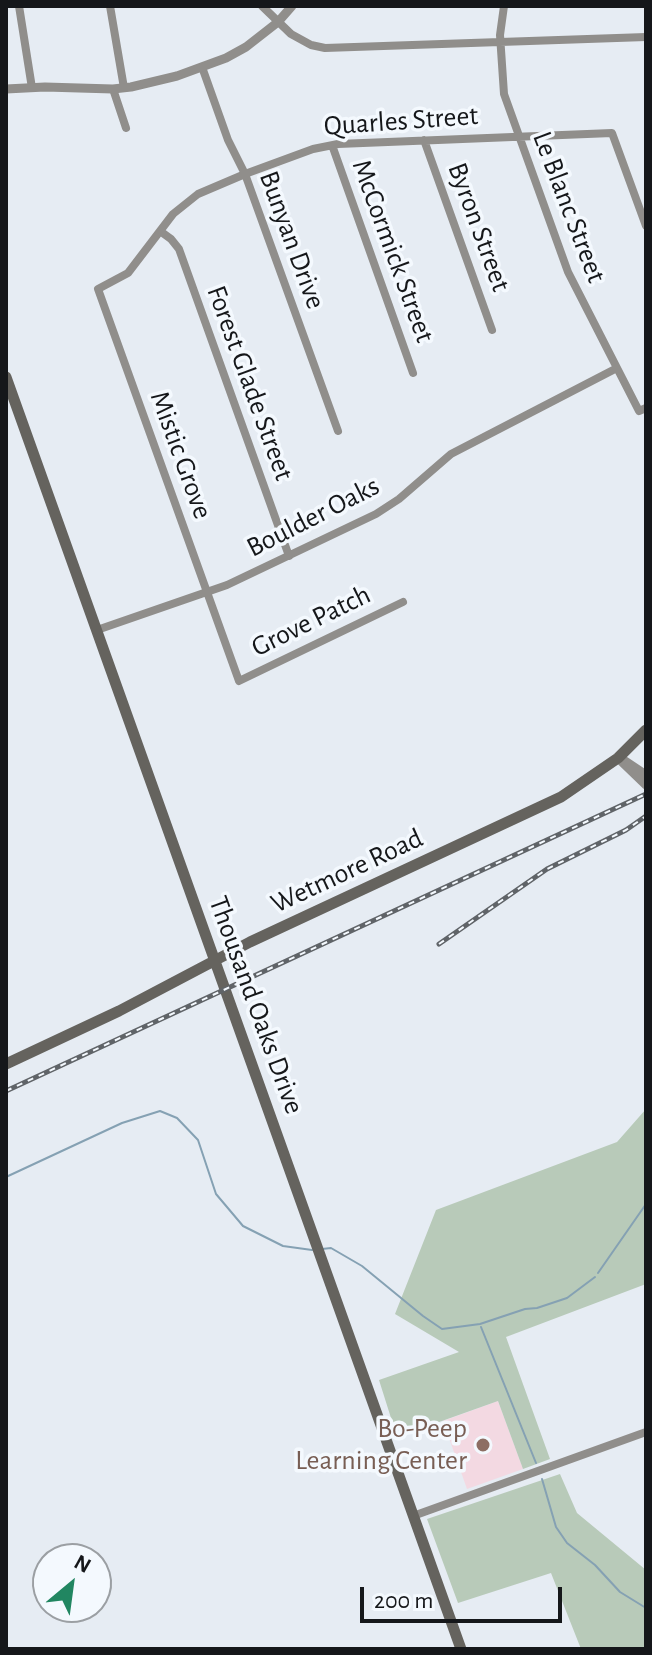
<!DOCTYPE html>
<style>
body{margin:0}
#map{position:relative;width:652px;height:1655px;overflow:hidden;background:#e6ecf3;font-family:"Alegreya Sans",sans-serif}
canvas{display:block}
.frame{position:absolute;inset:0;border:8px solid #15171a;pointer-events:none}
.north{position:absolute;left:32px;top:1543px;width:80px;height:80px;box-sizing:border-box;background:#f4f9fe;border:2px solid #9b9fa3;border-radius:50%;rotate:29deg;font-size:22px;font-weight:700;line-height:32px;text-align:center;color:#15171a}
.north::after{content:'';display:block;margin:auto;width:28px;height:36px;background:#218661;clip-path:polygon(50% 0,100% 100%,50% 72%,0 100%)}
.scale{position:absolute;left:360px;top:1587px;width:202px;height:36px;box-sizing:border-box;border:4px solid #15171a;border-top:0;padding-left:10px;font-size:24px;line-height:28px;white-space:nowrap;color:#15171a;-webkit-text-stroke:6px #f4f9fe;paint-order:stroke}
</style>
<div id="map">
<canvas width="652" height="1655"></canvas>
<div class="frame"></div>
<div class="north">N</div>
<div class="scale">200 m</div>
</div>
<script>
const ctx = document.querySelector('canvas').getContext('2d');
ctx.lineJoin = 'round';
function fillPath(path, color) { ctx.fillStyle = color; ctx.fill(path, 'evenodd'); }
const toPath = rows => new Path2D(rows.map(r => 'M' + r).join(''));
function stroke(path, color, width, dash) { ctx.strokeStyle = color; ctx.lineWidth = width; ctx.lineCap = dash ? 'butt' : 'round'; ctx.setLineDash(dash || []); ctx.stroke(path); }
function drawText(font, color, halo, rows, align = 'center') {
  ctx.font = font + ' "Alegreya Sans",sans-serif'; ctx.lineWidth = 7; ctx.setLineDash([]); ctx.textBaseline = 'middle'; ctx.strokeStyle = halo; ctx.fillStyle = color; for (const [text, x, y, turn = 0] of rows) {
    ctx.save(); ctx.translate(x, y); ctx.rotate((+turn || 0) * Math.PI / 180); ctx.textAlign = isNaN(turn) ? turn : align; if (halo) ctx.strokeText(text, 0, 0); ctx.fillText(text, 0, 0); ctx.restore();
  }
}
const education = toPath([
 [498,1401,523,1469,467,1489,443,1421]
]);
const green = toPath([
 [646,1109,646,1284,506,1337,550,1459,523,1469,498,1401,397,1437,379,1380,459,1352,395,1314,436,1210,617,1142],
 [560,1474,577,1513,646,1570,646,1649,581,1649,551,1573,458,1603,427,1519]
]);
const stream = toPath([
 [6,1177,122,1123,160,1111,177,1118,198,1140,216,1194,243,1226,283,1246,312,1250],
 [322,1249,331,1248,362,1266,423,1316,442,1329,480,1324,525,1309,537,1308,567,1298,595,1277],
 [598,1273,646,1204],
 [481,1327,536,1463],
 [542,1479,556,1527,567,1543,595,1565,620,1592,646,1608]
]);
const minor = toPath([
 [19,6,32,88],
 [110,6,124,88],
 [262,6,291,34,311,45,325,48,646,37],
 [504,6,500,35,504,94,568,272,639,411,646,408],
 [202,67,228,140,245,174,338,431],
 [113,89,126,128],
 [424,140,492,330],
 [332,145,413,373],
 [160,231,171,239,179,249,289,556],
 [403,602,239,681,98,289,128,273,173,214,198,194,245,174,313,149,338,144,612,133,646,226],
 [97,630,227,585,376,514,399,499,451,454,617,368],
 [413,1516,646,1432]
]);
const tertiary = toPath([
 [6,89,45,87,113,89,131,87,177,76,226,58,246,47,278,22,292,6],
 [618,758,646,785],
 [625,761,646,775]
]);
const secondary = toPath([
 [6,377,461,1649],
 [6,1064,119,1011,250,942,561,797,618,758,646,730]
]);
const rail = toPath([
 [439,944,547,869,626,830,646,816],
 [6,1091,646,794]
]);
const markers = [
 [483,1445,8,"#8d6e63"]
];
const streetNames = [
 ["Quarles Street",401,121,-4],
 ["Le Blanc Street",569,207,69],
 ["Byron Street",479,227,70],
 ["Bunyan Drive",292,240,70],
 ["McCormick Street",393,251,70],
 ["Forest Glade Street",250,383,70],
 ["Mistic Grove",181,455,70],
 ["Boulder Oaks",313,517,-27],
 ["Grove Patch",311,621,-26],
 ["Wetmore Road",347,871,-25],
 ["Thousand Oaks Drive",256,1005,70]
];
const educationNames = [
 ["Bo-Peep",467,1429],
 ["Learning Center",467,1461]
];
fillPath(education, '#f3d9e2');
fillPath(green, '#b8cab9');
stroke(stream, '#85a1b3', 2);
stroke(minor, '#908e8b', 8);
stroke(tertiary, '#908e8b', 9);
stroke(secondary, '#65635e', 11);
stroke(rail, '#606468', 5);
stroke(rail, '#f4f9fe', 2, [6]);
for (const [x, y, r, color] of markers) { const dot = new Path2D(); dot.arc(x, y, r, 0, 2 * Math.PI); ctx.fillStyle = color; ctx.fill(dot); stroke(dot, '#f4f9fe', 3); }
drawText('28px', '#15171a', '#f4f9fe', streetNames);
drawText('28px', '#785e54', '#f4f9fe', educationNames, 'right');
</script>
